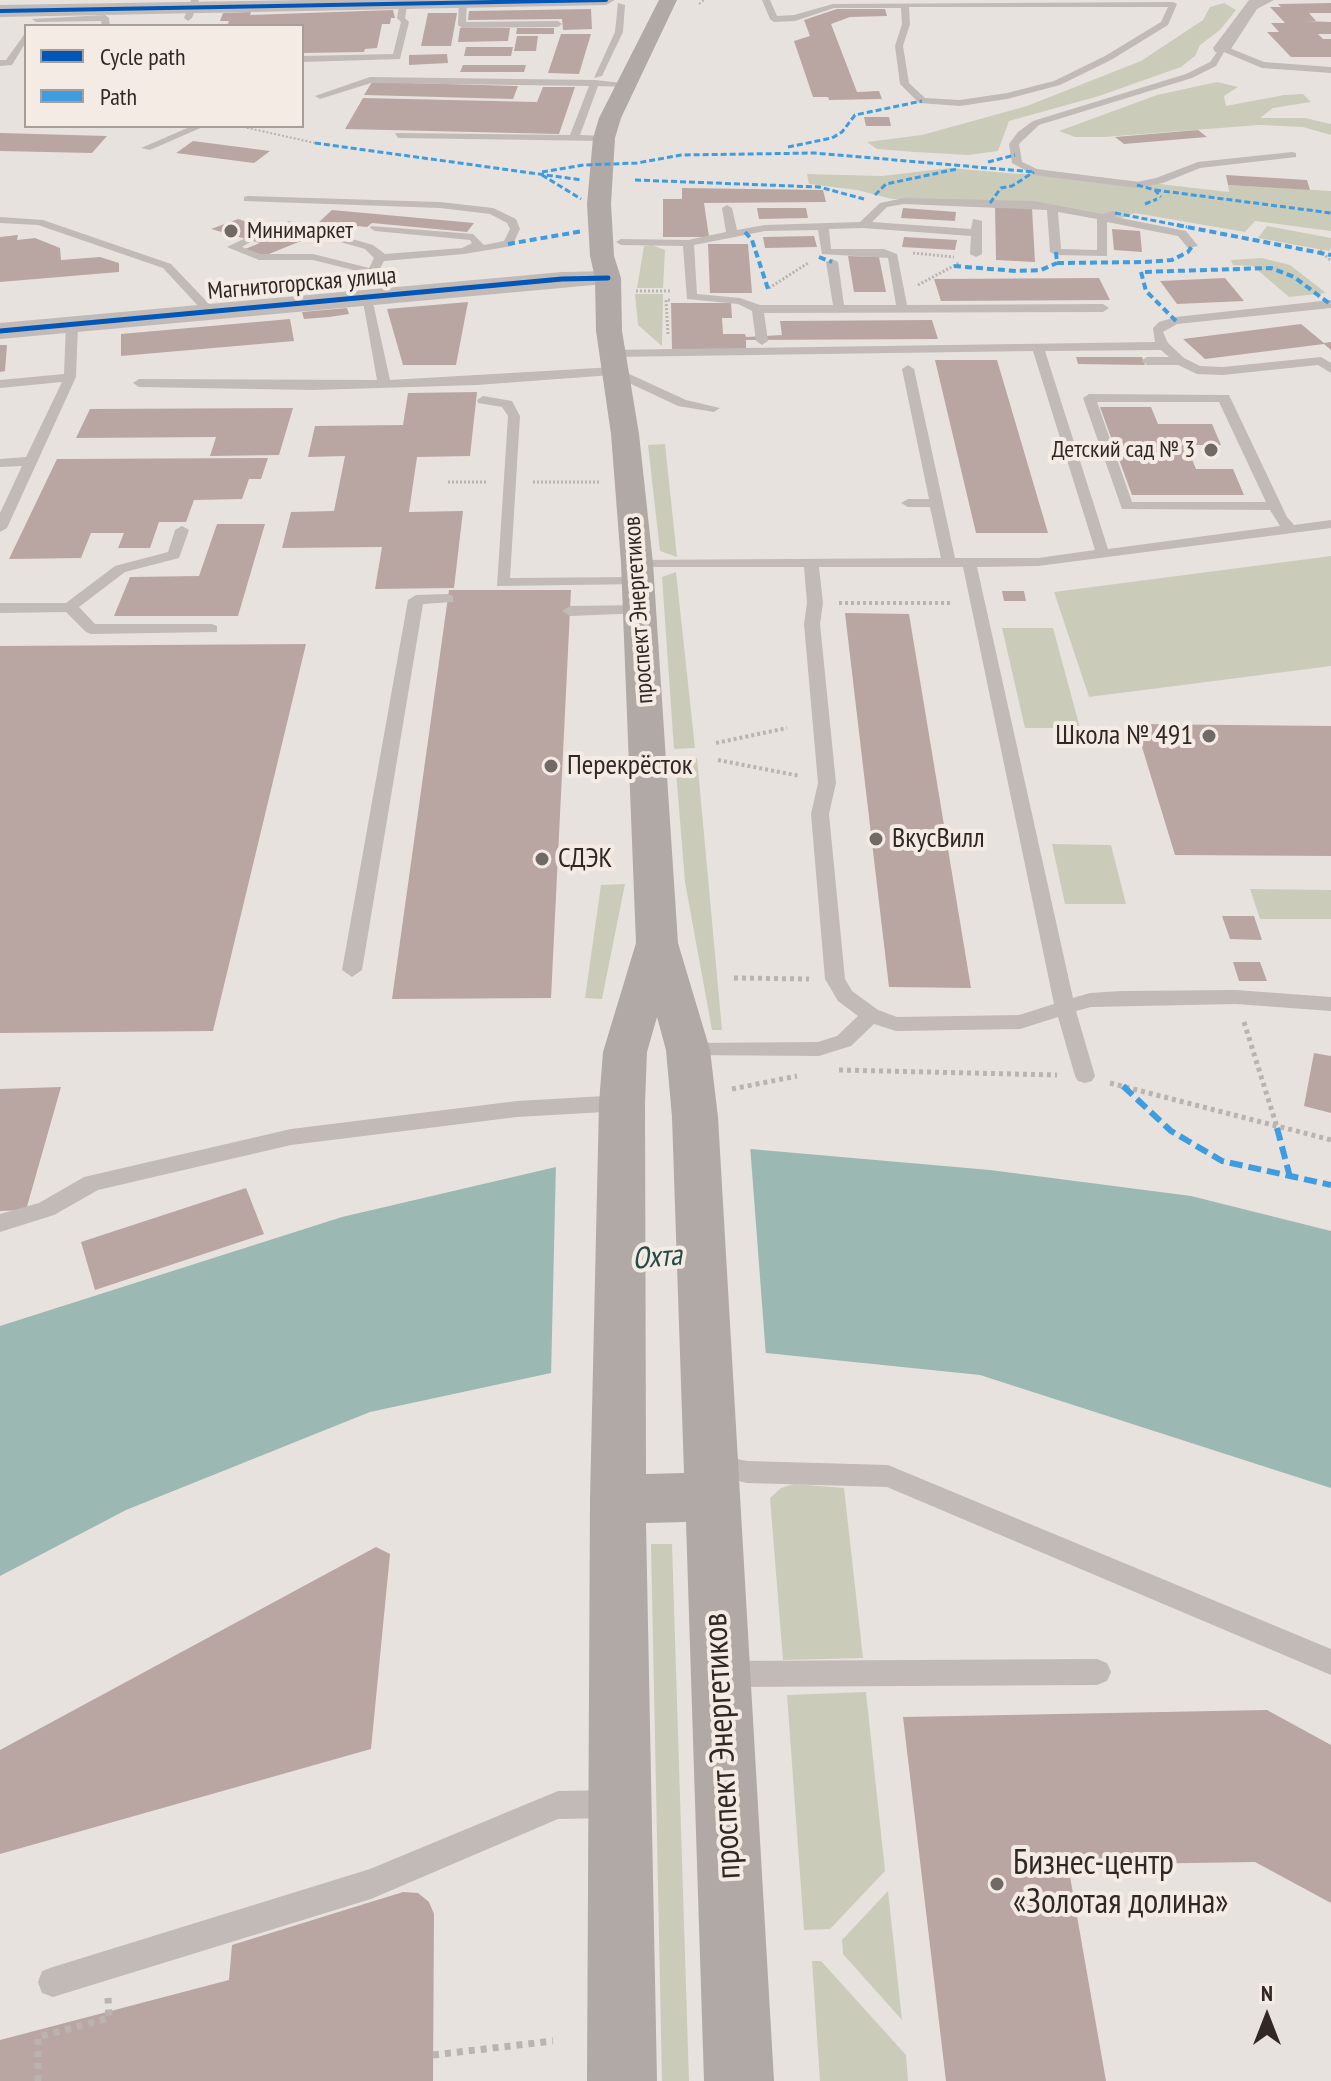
<!DOCTYPE html>
<meta charset="utf-8">
<style>
body{margin:0}
#map{position:relative;width:1331px;height:2081px;overflow:hidden;background:#e8e2de;font-family:"PT Sans Narrow",sans-serif}
canvas{display:block}
.legend{position:absolute;left:24px;top:24px;width:280px;height:104px;box-sizing:border-box;background:#f5ebe5;border:2px solid #a79d99;margin:0;padding:10px 14px;list-style:none;font-size:24px;color:#312826}
.legend li{display:flex;align-items:center;gap:16px;height:40px}
.legend b{width:40px;border:2px solid #a79d99}
.north{position:absolute;left:1227px;top:1977px;width:80px;height:80px;-webkit-text-stroke:6px #f5ebe5;paint-order:stroke;rotate:0deg;font-size:22px;font-weight:700;line-height:32px;text-align:center;color:#312826}
.north::after{content:'';display:block;margin:auto;width:28px;height:36px;background:#312826;clip-path:polygon(50% 0,100% 100%,50% 72%,0 100%)}
</style>
<div id="map">
<canvas width="1331" height="2081"></canvas>
<ul class="legend">
<li><b style="height:10px;background:#0057b8"></b>Cycle path</li>
<li><b style="height:10px;background:#3e9ce0"></b>Path</li>
</ul>
<div class="north">N</div>
</div>
<script>
const ctx = document.querySelector('canvas').getContext('2d');
ctx.lineJoin = 'round';
function fillPath(path, color) { ctx.fillStyle = color; ctx.fill(path, 'evenodd'); }
const toPath = rows => new Path2D(rows.map(r => 'M' + r).join(''));
function stroke(path, color, width, dash) { ctx.strokeStyle = color; ctx.lineWidth = width; ctx.lineCap = dash ? 'butt' : 'round'; ctx.setLineDash(dash || []); ctx.stroke(path); }
function drawText(font, color, halo, rows, align = 'center') {
  ctx.font = font + ' "PT Sans Narrow",sans-serif'; ctx.lineWidth = 8; ctx.setLineDash([]); ctx.textBaseline = 'middle'; ctx.strokeStyle = halo; ctx.fillStyle = color; for (const [text, x, y, turn = 0] of rows) {
    ctx.save(); ctx.translate(x, y); ctx.rotate((+turn || 0) * Math.PI / 180); ctx.textAlign = isNaN(turn) ? turn : align; if (halo) ctx.strokeText(text, 0, 0); ctx.fillText(text, 0, 0); ctx.restore();
  }
}
const green = toPath([
 [1224,3,1236,10,1220,30,1200,45,1195,56,1181,67,1099,96,1009,121,998,151,968,155,915,152,877,149,867,142,922,135,1027,106,1141,61,1203,20,1210,7],
 [1217,82,1238,87,1224,96,1226,106,1284,95,1303,94,1311,102,1273,108,1260,118,1305,118,1331,124,1331,135,1303,127,1259,125,1104,137,1075,137,1059,131,1157,95],
 [950,168,1018,174,1064,173,1229,192,1228,185,1331,191,1331,231,1255,221,1245,232,1135,213,1119,219,1032,202,892,199,857,190,809,184,807,174,882,176],
 [1267,226,1331,238,1331,248,1329,251,1258,238],
 [652,245,665,250,663,288,637,288,644,246],
 [1262,258,1290,265,1326,293,1289,297,1253,266,1233,265,1231,260],
 [635,294,663,294,662,346,638,325],
 [665,444,677,557,660,551,648,445],
 [1331,556,1331,666,1089,697,1054,592],
 [676,572,695,748,674,749,662,577],
 [1002,628,1053,628,1080,728,1025,728],
 [697,758,722,1030,712,1030,685,882,675,759],
 [1052,844,1111,845,1126,904,1065,904],
 [625,884,602,999,585,998,601,885],
 [1250,889,1331,890,1331,919,1260,919],
 [794,1484,844,1488,863,1658,783,1660,770,1498,781,1488],
 [651,1544,672,1544,689,2081,662,2081],
 [866,1692,885,1871,830,1929,804,1930,787,1695],
 [888,1891,902,2020,843,1954,842,1940],
 [812,1961,821,1961,906,2055,908,2081,820,2081]
]);
const water = toPath([
 [750,1149,990,1170,1191,1196,1331,1231,1331,1488,980,1375,766,1353,551,1373,370,1412,126,1510,0,1576,0,1326,342,1217,556,1167]
]);
const pier = toPath([
 [750,1145,766,1357,551,1377,556,1163]
]);
const building = toPath([
 [1331,3,1331,13,1309,13,1316,21,1305,21,1331,22,1331,34,1318,34,1323,39,1331,39,1331,57,1291,57,1267,32,1279,32,1271,23,1285,23,1270,7,1281,7,1278,4],
 [591,9,592,29,563,30,562,19,468,20,469,11],
 [837,9,885,9,887,16,850,17,831,24,857,92,879,91,882,99,829,100,828,97,813,97,794,41,810,36,804,20],
 [393,10,395,18,391,18,390,24,382,24,377,48,365,49,364,52,302,53,302,26,227,26,229,21,220,21,223,13,251,12,250,15],
 [428,13,457,13,451,46,421,46],
 [460,28,510,28,508,41,458,42],
 [517,28,554,28,554,34,516,34],
 [561,34,591,34,579,74,548,73],
 [517,36,538,36,536,51,514,51],
 [466,47,513,47,511,56,464,56],
 [447,54,448,63,409,65,409,55],
 [463,65,526,65,524,72,460,72],
 [372,82,518,86,513,99,364,95],
 [543,87,575,87,559,134,345,129,363,98,537,102],
 [864,117,889,117,891,126,866,126],
 [1198,130,1207,137,1124,144,1115,137],
 [0,133,107,136,92,153,0,151],
 [193,141,270,151,254,163,176,153],
 [1226,175,1307,180,1310,190,1228,185],
 [682,188,823,190,826,202,704,203,709,237,663,237,663,199,682,199],
 [995,206,1032,208,1035,262,996,260],
 [757,208,806,208,808,218,759,219],
 [903,208,956,212,955,221,901,218],
 [332,210,474,223,467,232,372,223,367,227,319,222],
 [238,219,263,227,255,230,275,237,291,230,311,237,264,256,245,249,260,243,211,229],
 [1112,229,1140,231,1142,252,1114,250],
 [18,235,17,240,35,238,60,248,61,260,100,257,119,263,119,272,0,282,0,237],
 [814,236,817,247,765,248,763,237],
 [904,237,957,240,955,250,902,247],
 [708,244,748,244,752,293,710,293],
 [848,256,879,257,886,292,854,292],
 [1099,278,1110,300,941,301,934,279],
 [1225,278,1244,301,1177,304,1160,281],
 [468,302,456,365,403,365,387,309],
 [671,303,731,303,732,318,722,318,723,334,745,334,746,337,782,335,780,321,932,320,938,339,746,340,746,349,672,349],
 [347,308,349,314,329,317,304,319,302,312],
 [290,319,294,341,121,356,121,334],
 [1301,324,1324,343,1331,342,1331,350,1324,344,1205,359,1183,339],
 [0,345,7,345,5,371,0,372],
 [1076,357,1142,357,1145,365,1078,364],
 [935,360,997,360,1048,533,976,533],
 [477,392,470,456,417,457,409,512,463,511,454,588,375,589,382,547,282,548,291,512,334,511,345,456,308,457,315,426,403,425,408,393],
 [1100,407,1151,407,1158,424,1212,424,1221,445,1186,445,1196,469,1233,469,1244,495,1132,495],
 [293,408,279,455,210,456,216,437,76,438,90,409],
 [268,458,261,479,249,479,242,499,194,500,186,522,159,522,150,548,118,548,124,533,91,533,81,558,9,559,57,459],
 [217,524,265,524,238,616,114,616,130,577,199,576],
 [449,590,571,590,551,998,392,999],
 [1002,591,1024,591,1026,601,1004,601],
 [845,613,909,614,971,988,889,987],
 [306,644,213,1031,0,1033,0,646],
 [1135,724,1331,726,1331,856,1175,855],
 [1222,916,1254,916,1262,940,1230,939],
 [1233,962,1260,962,1267,981,1239,981],
 [1314,1053,1331,1056,1331,1113,1304,1106],
 [61,1087,26,1210,0,1211,0,1089],
 [246,1188,264,1234,95,1290,81,1242],
 [376,1547,390,1554,371,1749,0,1854,0,1750],
 [1267,1710,1331,1745,1331,1903,1255,1862,1068,1865,1106,2081,946,2081,903,1717],
 [403,1892,418,1893,429,1902,434,1914,433,2081,0,2081,0,2040,229,1980,232,1945]
]);
const pathFar4 = toPath([
 [699,4,704,0],
 [239,126,315,143]
]);
const pathFar3 = toPath([
 [1320,250,1331,261],
 [913,253,954,257],
 [918,285,959,263],
 [769,288,808,263],
 [636,291,670,291],
 [668,334,666,300,670,300],
 [448,482,487,482],
 [533,482,599,482]
]);
const pathFar2 = toPath([
 [839,603,953,603],
 [716,743,787,728],
 [718,760,800,776]
]);
const pathFar1 = toPath([
 [734,978,809,979],
 [1244,1022,1277,1127],
 [839,1070,1057,1075],
 [1110,1083,1331,1140],
 [732,1089,797,1076]
]);
const path = toPath([
 [433,2055,553,2041],
 [38,2081,38,2037,109,2018,108,1998]
]);
const service = toPath([
 [191,0,199,0,192,18,188,21,184,18,191,0],
 [400,0,408,0,405,18,409,22,400,59,302,62,302,56,393,54,401,22,397,18,400,0],
 [459,0,467,0,466,22,558,21,562,24,558,27,462,28,458,25,459,0],
 [762,0,770,0,777,16,794,15,833,4,1173,2,1177,4,1168,25,1111,60,1060,85,1007,99,960,106,919,103,900,84,895,46,902,24,901,8,834,8,795,21,774,22,770,19,762,0],
 [909,7,1168,7,1161,22,1105,56,1054,81,1007,93,960,100,925,98,909,83,903,46,910,24,909,7],
 [618,3,625,5,623,32,602,76,594,78,615,32,618,3],
 [105,15,109,18,110,26,102,26,101,21,36,22,32,19,105,15],
 [26,32,26,42,12,65,0,66,0,60,6,60,26,32],
 [1222,45,1264,62,1331,67,1331,73,1262,68,1224,52,1216,66,1192,78,1039,125,1019,144,1022,162,1037,169,1137,182,1156,178,1198,162,1292,152,1296,153,1296,157,1200,168,1163,183,1137,188,1034,175,1012,163,1009,144,1018,132,1033,121,1186,74,1210,62,1222,45],
 [370,77,595,80,631,84,626,87,598,86,580,135,607,136,604,141,398,138,395,133,570,135,589,86,371,83,320,99,315,96,370,77],
 [192,126,205,126,150,150,141,148,192,126],
 [248,196,440,202,493,208,516,219,520,229,512,246,464,254,384,261,377,274,373,275,313,260,259,260,227,247,250,236,255,239,242,247,260,254,313,254,369,268,374,258,365,249,290,228,265,236,260,233,289,221,373,245,385,254,462,248,472,243,470,240,375,231,370,228,371,226,473,234,484,245,504,241,510,229,507,223,490,214,440,208,244,201,244,197,248,196],
 [904,198,1034,201,1102,214,1113,211,1118,214,1115,217,1186,231,1198,246,1188,248,1178,236,1107,222,1107,256,1056,255,1050,252,1047,210,904,204,887,207,872,222,971,229,973,219,982,221,982,254,976,257,970,254,971,236,863,228,829,229,831,249,884,249,897,254,907,305,1103,304,1109,308,1103,312,764,313,768,341,762,345,756,341,752,311,738,304,687,299,683,246,621,245,616,242,621,239,688,240,726,232,722,208,727,205,732,208,737,230,765,225,860,222,880,203,904,198],
 [1058,212,1097,219,1097,250,1061,249,1058,212],
 [818,230,822,254,888,258,896,305,844,305,838,262,832,259,826,262,833,305,760,305,740,298,697,294,694,245,765,231,818,230],
 [0,217,43,220,171,264,210,305,213,312,203,314,200,308,163,268,38,225,0,223,0,217],
 [362,296,372,298,390,380,614,367,686,400,720,408,714,412,678,406,612,375,477,385,313,390,139,387,133,383,139,379,377,380,362,296],
 [1331,300,1331,308,1177,324,1163,332,1168,343,1184,358,1200,366,1223,367,1321,357,1331,363,1331,373,1318,365,1223,375,1197,374,1178,365,1147,365,1141,361,1147,357,1169,357,1161,350,1045,351,1108,549,1280,526,1270,510,1122,509,1083,398,1089,394,1229,395,1287,517,1294,525,1331,520,1331,528,1038,566,977,567,1073,998,1090,993,1121,991,1236,990,1331,997,1331,1011,1236,1004,1091,1007,1076,1011,1095,1076,1092,1081,1085,1083,1078,1081,1075,1076,1058,1017,1020,1029,896,1031,874,1024,851,1046,819,1056,681,1055,678,1050,681,1045,688,1043,818,1042,837,1036,858,1016,838,1001,825,979,811,814,818,783,804,624,807,603,804,567,637,567,632,566,632,560,941,558,930,507,908,507,901,503,908,499,929,499,902,369,908,365,914,369,955,558,1038,558,1095,550,1033,351,612,357,608,356,608,350,1155,342,1153,328,1159,322,1176,317,1331,300],
 [1097,402,1219,402,1266,502,1132,502,1097,402],
 [819,567,963,567,1054,1004,1019,1015,897,1017,878,1010,852,991,845,979,829,814,836,783,820,624,823,603,819,567],
 [72,321,78,325,76,377,7,528,0,532,0,513,22,466,0,467,0,459,26,457,62,382,0,388,0,380,64,374,66,325,72,321],
 [483,396,512,401,520,416,510,578,638,577,643,578,643,584,497,586,508,416,502,407,478,403,477,400,483,396],
 [182,526,189,530,179,558,125,572,79,607,95,624,212,624,217,626,217,632,91,634,86,632,66,612,0,613,0,603,66,603,115,566,168,552,175,530,182,526],
 [448,594,453,596,453,602,423,604,362,970,352,977,342,970,408,600,416,595,448,594],
 [640,605,645,607,645,613,570,616,562,611,570,606,640,605],
 [622,1095,629,1098,632,1103,629,1108,622,1111,517,1117,291,1145,98,1190,54,1215,0,1232,0,1214,39,1203,84,1177,291,1129,517,1101,622,1095],
 [713,1454,747,1461,888,1465,1331,1649,1331,1675,887,1487,747,1483,704,1473,701,1465,704,1457,713,1454],
 [1097,1659,1107,1663,1111,1672,1107,1681,1097,1685,724,1687,714,1683,710,1674,714,1665,724,1661,1097,1659],
 [613,1790,623,1794,627,1804,623,1814,613,1818,558,1819,371,1899,53,1997,42,1993,38,1982,42,1971,53,1967,370,1869,558,1791,613,1790]
]);
const minor = toPath([
 [1249,0,1274,0,1257,9,1229,52,1215,52,1213,48,1249,0],
 [608,271,616,273,620,278,616,283,0,339,0,323,562,272,608,271]
]);
const tertiary = toPath([
 [304,0,615,0,606,5,0,17,0,5,304,0]
]);
const primary = toPath([
 [659,0,677,0,621,118,615,138,611,204,614,256,621,278,622,331,639,434,653,563,678,943,710,1050,718,1117,774,2081,704,2081,686,1522,646,1523,657,2081,587,2081,590,1499,599,1103,603,1052,636,943,621,563,611,434,596,331,595,278,590,256,587,204,593,138,599,118,659,0],
 [657,1017,666,1050,672,1117,684,1473,646,1474,645,1103,647,1052,657,1017]
]);
const quietFar2 = toPath([
 [315,143,582,180],
 [788,147,832,138,842,132,855,115,922,101],
 [988,162,1015,155],
 [542,172,584,165,637,163,681,155,815,153,1034,172],
 [542,175,581,199],
 [635,180,819,187,864,199],
 [1137,185,1155,190,1161,197],
 [1155,190,1331,213],
 [875,195,886,184,957,169],
 [990,203,1001,188,1012,186,1034,172],
 [1145,204,1157,199],
 [1115,213,1187,227]
]);
const quietFar1 = toPath([
 [1177,225,1331,255],
 [745,232,752,240,768,289],
 [508,244,583,231],
 [1056,252,1057,263,1145,262,1172,260,1188,252,1192,246],
 [819,257,832,262],
 [954,266,1016,271,1041,270,1057,263],
 [1176,321,1146,291,1141,272,1271,268,1294,277,1330,304]
]);
const quiet = toPath([
 [1123,1086,1171,1131,1222,1161,1331,1185],
 [1277,1128,1290,1177]
]);
const cyclewayFar1 = toPath([
 [0,11,606,0]
]);
const cycleway = toPath([
 [0,331,562,279,608,278]
]);
const markers = [
 [231,231,8,"#716966"],
 [1211,450,8,"#716966"],
 [1209,736,8,"#716966"],
 [551,766,8,"#716966"],
 [876,839,8,"#716966"],
 [542,859,8,"#716966"],
 [997,1884,8,"#716966"]
];
const farPoinames = [
 ["Минимаркет",247,231],
 ["Детский сад № 3",1195,450,"right"]
];
const farStreetnames = [
 ["Магнитогорская улица",302,284,-5],
 ["проспект Энергетиков",639,610,-94]
];
const poiNames = [
 ["Школа № 491",1193,736,"right"],
 ["Перекрёсток",567,766],
 ["ВкусВилл",892,839],
 ["СДЭК",558,859]
];
const waterNames = [
 ["Охта",657,1258,-5]
];
const nearStreetnames = [
 ["проспект Энергетиков",723,1746,-93]
];
const nearPoinames = [
 ["Бизнес-центр",1013,1864],
 ["«Золотая долина»",1013,1903]
];
fillPath(green, '#cbcbba');
fillPath(water, '#9cb8b3');
fillPath(pier, '#e8e2de');
fillPath(building, '#b9a6a2');
stroke(pathFar4, '#bab3b0', 2, [2, 2]);
stroke(pathFar3, '#bab3b0', 3, [2, 2]);
stroke(pathFar2, '#bab3b0', 4, [3, 3]);
stroke(pathFar1, '#bab3b0', 5, [4, 4]);
stroke(path, '#bab3b0', 7, [6, 6]);
fillPath(service, '#c1bab7');
fillPath(minor, '#c1bab7');
fillPath(tertiary, '#c1bab7');
fillPath(primary, '#b0a9a6');
stroke(quietFar2, '#3e9ce0', 3, [6, 3]);
stroke(quietFar1, '#3e9ce0', 4, [7, 4]);
stroke(quiet, '#3e9ce0', 6, [13, 6]);
stroke(cyclewayFar1, '#0057b8', 4);
stroke(cycleway, '#0057b8', 5);
for (const [x, y, r, color] of markers) { const dot = new Path2D(); dot.arc(x, y, r, 0, 2 * Math.PI); ctx.fillStyle = color; ctx.fill(dot); stroke(dot, '#f5ebe5', 3); }
drawText('24px', '#312826', '#f5ebe5', farPoinames, 'left');
drawText('24px', '#312826', '#f5ebe5', farStreetnames);
drawText('28px', '#312826', '#f5ebe5', poiNames, 'left');
drawText('italic 30px', '#224c48', '#f5ebe5', waterNames);
drawText('34px', '#312826', '#f5ebe5', nearStreetnames);
drawText('34px', '#312826', '#f5ebe5', nearPoinames, 'left');
</script>
